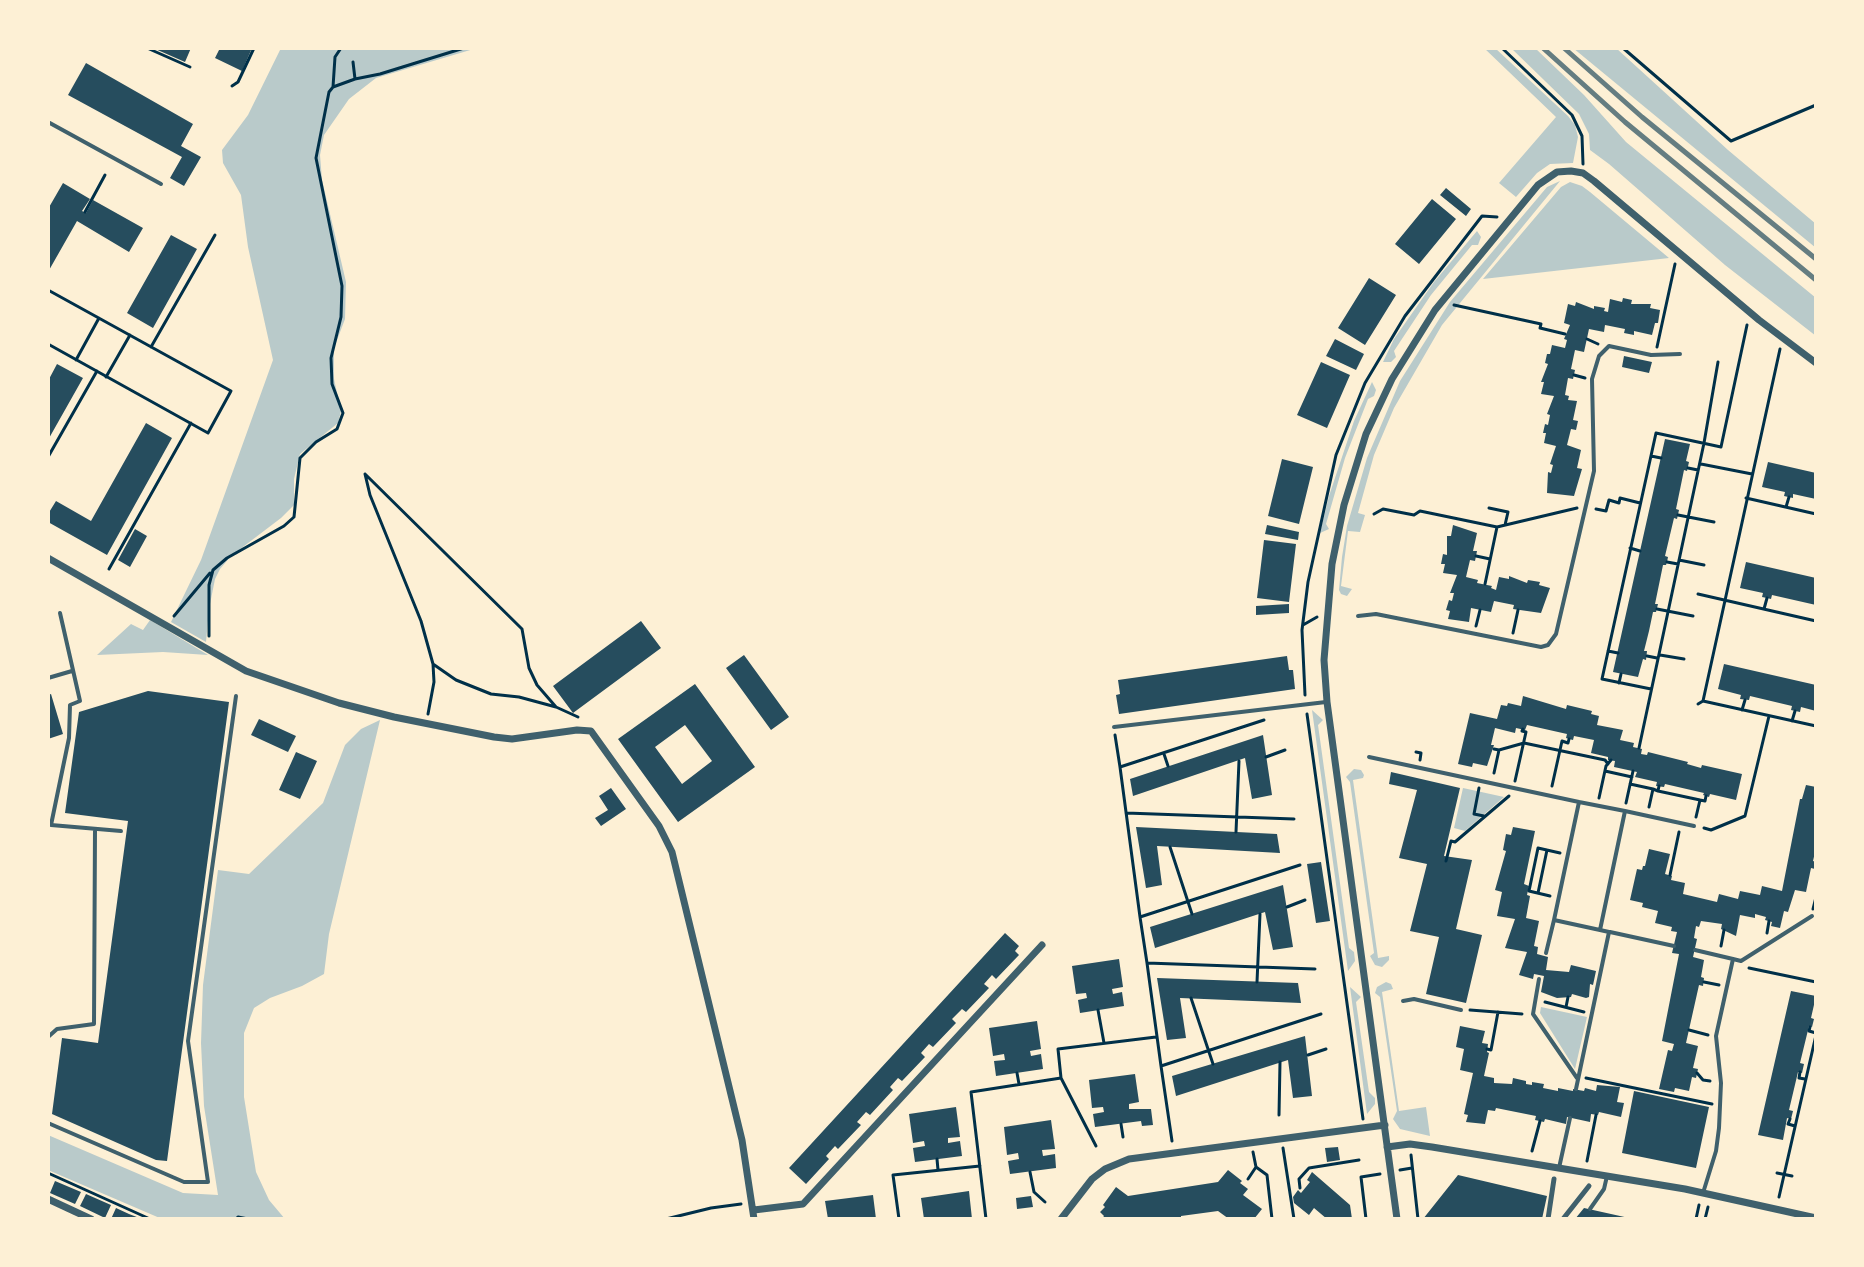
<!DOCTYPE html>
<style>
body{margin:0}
#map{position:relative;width:1864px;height:1267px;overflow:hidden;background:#fdf0d5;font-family:"PT Sans",sans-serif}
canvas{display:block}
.frame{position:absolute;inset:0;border:50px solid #fdf0d5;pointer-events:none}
</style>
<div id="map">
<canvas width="1864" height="1267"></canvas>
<div class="frame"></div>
</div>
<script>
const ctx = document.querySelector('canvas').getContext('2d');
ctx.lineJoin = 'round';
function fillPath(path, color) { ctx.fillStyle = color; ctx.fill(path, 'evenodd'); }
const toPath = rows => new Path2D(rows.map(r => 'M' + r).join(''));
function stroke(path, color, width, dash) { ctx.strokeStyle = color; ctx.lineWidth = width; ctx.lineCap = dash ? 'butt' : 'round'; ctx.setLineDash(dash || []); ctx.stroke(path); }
const green = toPath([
 [281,48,477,48,376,78,349,99,324,135,320,155,322,180,346,282,345,319,334,348,334,379,341,411,338,423,300,454,294,479,294,505,281,518,231,556,220,569,215,579,209,609,206,642,171,622,201,560,273,360,248,247,241,195,223,163,222,150,248,115],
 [1484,48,1495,48,1568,116,1575,125,1578,137,1573,163,1550,164,1537,173,1516,197,1499,183,1556,117],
 [1511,48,1535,48,1584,95,1626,142,1816,298,1816,336,1725,265,1609,164,1590,150,1589,134,1579,114],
 [1573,48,1616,48,1728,150,1816,224,1816,248],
 [1560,181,1442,325,1394,408,1374,455,1358,513,1365,515,1360,532,1348,531,1341,586,1352,589,1347,596,1341,594,1339,590,1342,557,1347,526,1367,458,1400,381,1450,302,1547,187],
 [1570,182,1582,186,1590,192,1669,258,1483,279,1561,187],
 [1477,231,1481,237,1478,245,1472,245,1431,295,1394,351,1396,357,1391,362,1383,362,1394,339,1434,282],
 [1372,382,1376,390,1374,396,1368,399,1345,458,1326,524,1329,529,1320,533,1329,496,1354,421],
 [150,620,208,655,163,652,97,655,131,624,143,630],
 [1312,710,1323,720,1318,725,1349,948,1354,952,1355,961,1348,971],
 [380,720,329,934,324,974,302,986,270,998,254,1008,244,1033,244,1097,256,1172,269,1200,285,1219,162,1219,48,1170,48,1135,183,1193,218,1195,204,1106,201,1043,203,985,218,870,249,874,323,803,345,745,361,729],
 [1354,769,1361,770,1364,775,1363,778,1353,780,1378,958,1389,956,1389,960,1382,967,1375,965,1370,956,1374,953,1350,782,1346,777],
 [1463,788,1504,797,1465,831,1454,828],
 [1386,982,1391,984,1393,989,1382,992,1399,1111,1426,1107,1430,1136,1400,1129,1393,1119,1397,1111,1380,997,1375,993,1377,987],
 [1350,987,1361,997,1356,1002,1369,1092,1375,1098,1375,1104,1367,1114],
 [1541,1007,1587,1017,1575,1069,1540,1013]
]);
const building = toPath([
 [153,48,191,48,185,62],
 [220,48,252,48,242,71,215,58],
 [86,63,193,124,181,146,201,157,184,186,170,178,182,157,68,95],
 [63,183,90,199,82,211,86,213,93,200,143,228,129,252,77,221,48,272,48,209],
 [1446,188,1471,209,1466,216,1440,195],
 [1432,199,1456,219,1419,264,1395,244],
 [171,235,197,249,153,328,127,313],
 [1369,278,1396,295,1365,345,1338,328],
 [1623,298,1632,300,1631,304,1651,304,1650,308,1660,310,1658,323,1655,323,1652,335,1634,331,1634,335,1624,333,1625,329,1605,325,1604,332,1589,329,1584,352,1575,350,1571,369,1575,370,1573,379,1568,378,1565,395,1569,396,1568,400,1577,401,1573,420,1578,421,1576,430,1571,429,1567,445,1581,450,1577,468,1582,469,1574,496,1547,493,1548,472,1551,473,1553,465,1550,464,1556,446,1544,443,1546,433,1543,433,1545,424,1548,425,1550,415,1547,414,1554,396,1541,394,1544,382,1541,382,1548,364,1545,363,1547,354,1550,354,1552,345,1565,348,1567,340,1564,339,1570,325,1564,323,1568,304,1575,306,1576,302,1594,309,1594,306,1605,308,1604,311,1608,312,1610,299,1622,302],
 [1335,339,1364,354,1356,370,1326,356],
 [1624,356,1652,362,1649,373,1622,367],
 [1321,362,1350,375,1327,428,1297,415],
 [57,364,83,378,48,440,48,381],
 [146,423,172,438,107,555,48,522,48,514,56,501,91,521],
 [1665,439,1690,444,1686,461,1689,462,1687,471,1684,470,1676,509,1679,510,1677,519,1674,518,1665,556,1668,557,1667,562,1666,565,1663,565,1655,604,1658,604,1656,612,1653,612,1649,631,1644,651,1647,651,1646,660,1643,659,1638,677,1613,672],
 [1282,459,1313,467,1299,524,1268,516],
 [1768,462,1816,473,1816,499,1793,494,1793,498,1784,496,1785,492,1762,487],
 [1267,525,1299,532,1298,540,1265,534],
 [1453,525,1477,533,1473,551,1477,551,1475,561,1470,560,1466,577,1478,580,1477,583,1492,586,1491,588,1496,590,1499,577,1509,579,1509,576,1527,583,1528,580,1540,582,1539,585,1550,588,1541,613,1513,609,1514,605,1494,601,1491,612,1471,608,1469,622,1448,619,1450,611,1446,610,1449,600,1452,601,1454,593,1450,593,1457,575,1443,573,1445,564,1441,564,1443,554,1447,555,1447,536,1451,536],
 [135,529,147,536,130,567,118,560],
 [1264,540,1296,544,1289,602,1257,598],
 [1746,562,1816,578,1816,605,1772,595,1771,599,1767,598,1762,597,1763,593,1740,588],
 [1289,604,1289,613,1256,615,1256,606],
 [641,621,661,648,573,713,553,686],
 [744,655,789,717,771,730,726,668],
 [1287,656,1289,670,1293,670,1295,689,1119,714,1116,695,1120,694,1118,680],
 [1724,664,1816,685,1816,711,1801,707,1800,712,1791,710,1792,706,1750,696,1749,700,1740,699,1741,695,1718,689],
 [695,684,755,767,678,822,618,739],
 [685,725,712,761,682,784,655,747],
 [148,691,229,702,167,1161,156,1160,52,1114,62,1038,98,1043,128,821,65,813,79,712],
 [51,694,63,734,48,739,48,695],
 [1523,696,1566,709,1567,705,1592,711,1591,714,1599,716,1597,725,1623,730,1620,740,1634,743,1633,747,1642,749,1641,754,1647,755,1648,752,1688,762,1687,764,1701,768,1702,765,1742,774,1736,800,1710,794,1709,797,1703,795,1704,793,1665,784,1664,787,1656,786,1657,782,1635,777,1637,772,1614,767,1615,761,1608,760,1608,757,1591,753,1594,740,1574,736,1573,740,1569,739,1566,738,1567,734,1527,725,1525,730,1516,728,1515,733,1495,728,1491,745,1494,745,1487,766,1473,763,1472,767,1458,764,1470,713,1497,719,1501,705,1507,706,1508,703,1521,706],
 [259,719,296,736,288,752,251,735],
 [1263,735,1272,795,1252,799,1245,758,1133,796,1130,779],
 [296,752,317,761,300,799,279,790],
 [1391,772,1460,788,1444,856,1472,860,1456,929,1482,935,1466,1003,1426,994,1439,937,1410,931,1427,864,1399,858,1417,790,1389,784],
 [1806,785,1816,787,1816,848,1813,861,1816,862,1815,869,1811,868,1806,892,1795,890,1788,912,1784,911,1780,928,1771,926,1772,922,1765,920,1766,917,1755,914,1755,918,1740,915,1736,936,1721,929,1722,924,1701,921,1699,927,1696,926,1694,938,1697,939,1693,957,1704,960,1701,977,1704,978,1703,986,1699,985,1686,1043,1698,1046,1693,1068,1698,1069,1696,1078,1692,1077,1689,1091,1675,1088,1674,1092,1659,1089,1668,1050,1672,1051,1674,1044,1662,1041,1679,954,1672,953,1677,932,1671,931,1672,927,1655,923,1658,911,1642,907,1643,903,1630,900,1637,869,1642,870,1643,866,1645,866,1649,849,1670,854,1665,874,1672,876,1671,880,1685,883,1683,894,1717,902,1719,894,1738,899,1740,891,1760,895,1762,886,1782,891,1800,799,1802,799],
 [611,788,626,809,601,826,595,818,608,810,599,796],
 [1136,827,1277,834,1280,853,1157,846,1162,885,1146,888],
 [1513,827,1535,831,1524,884,1529,886,1527,895,1530,896,1526,918,1539,921,1534,946,1538,947,1537,954,1548,957,1546,970,1569,972,1571,965,1596,971,1593,985,1590,984,1589,997,1586,998,1572,994,1571,997,1557,998,1541,992,1544,976,1534,974,1533,979,1519,975,1527,952,1505,948,1515,919,1497,916,1502,892,1495,890,1506,851,1503,850,1506,834,1511,835],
 [1321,862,1330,921,1316,923,1307,864],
 [1283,885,1293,947,1273,950,1265,912,1155,948,1150,927],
 [1005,933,1019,946,1015,951,1019,955,996,979,992,975,984,984,989,988,966,1012,962,1009,952,1019,956,1023,933,1047,929,1044,921,1053,925,1057,902,1081,898,1078,890,1087,893,1090,870,1115,866,1112,857,1122,861,1125,838,1149,835,1146,826,1156,829,1159,806,1184,789,1168],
 [1119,959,1123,987,1112,989,1113,994,1122,992,1124,1006,1080,1013,1078,1000,1087,998,1086,993,1076,994,1072,966],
 [1157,978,1298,983,1301,1003,1180,998,1186,1038,1167,1040],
 [1791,991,1816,996,1811,1018,1814,1019,1812,1027,1809,1026,1800,1063,1804,1064,1802,1073,1798,1072,1789,1110,1793,1111,1791,1119,1787,1118,1783,1140,1758,1135],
 [1037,1021,1041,1049,1030,1051,1031,1056,1041,1054,1043,1069,996,1076,994,1061,1005,1060,1004,1054,993,1056,989,1028],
 [1460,1026,1485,1031,1482,1043,1488,1044,1487,1052,1489,1053,1484,1076,1494,1078,1494,1083,1512,1084,1513,1078,1526,1081,1526,1084,1532,1085,1532,1082,1544,1084,1543,1088,1558,1091,1558,1088,1573,1091,1573,1089,1584,1091,1585,1088,1596,1091,1597,1085,1620,1087,1617,1102,1624,1103,1621,1117,1599,1112,1598,1115,1591,1114,1590,1122,1567,1117,1566,1124,1545,1119,1544,1122,1535,1120,1536,1116,1496,1108,1495,1111,1488,1110,1485,1124,1466,1122,1468,1115,1464,1114,1473,1073,1460,1070,1464,1049,1456,1047],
 [1305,1036,1312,1096,1293,1098,1288,1060,1176,1096,1172,1076],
 [1135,1074,1139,1102,1129,1104,1129,1109,1151,1109,1153,1125,1142,1126,1141,1121,1095,1127,1093,1114,1104,1112,1103,1107,1092,1108,1089,1080],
 [1634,1091,1709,1107,1696,1168,1622,1153],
 [956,1107,960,1137,948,1138,948,1143,960,1141,962,1156,915,1162,913,1148,925,1146,924,1141,913,1143,909,1114],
 [1051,1120,1055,1149,1042,1150,1043,1156,1055,1154,1056,1168,1010,1174,1008,1161,1019,1159,1018,1153,1007,1155,1004,1127],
 [1338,1147,1340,1160,1327,1162,1325,1148],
 [1228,1170,1242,1181,1240,1183,1248,1189,1243,1195,1262,1209,1254,1219,1229,1219,1218,1211,1181,1216,1181,1219,1102,1219,1104,1216,1100,1212,1105,1207,1103,1205,1116,1187,1128,1196,1218,1182],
 [1312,1172,1350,1205,1352,1219,1327,1219,1314,1208,1309,1215,1294,1203,1293,1197,1298,1190,1301,1193,1310,1182,1307,1180],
 [1458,1175,1547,1196,1542,1219,1423,1219],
 [55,1181,81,1192,75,1204,50,1193],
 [969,1191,972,1219,924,1219,921,1198],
 [86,1194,111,1205,105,1218,80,1206],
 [873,1195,876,1219,828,1219,825,1201],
 [1031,1196,1033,1207,1017,1209,1016,1198],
 [116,1208,129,1214,142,1219,111,1219],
 [1584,1208,1629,1218,1629,1219,1575,1219]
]);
const path = toPath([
 [147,48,190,67],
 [1502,48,1572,115,1582,136,1583,164],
 [1623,48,1731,141,1816,105],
 [353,62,355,79],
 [232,86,238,82,254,48],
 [333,87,335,57,341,48],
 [85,212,105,175],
 [48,290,231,391,208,433,48,344],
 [1454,305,1541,324,1540,328,1565,334],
 [1587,339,1598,344],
 [151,347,215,235],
 [1657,347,1675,264],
 [76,360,99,318],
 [1574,375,1585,378],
 [106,377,130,335],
 [1651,456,1661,458],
 [48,457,97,371],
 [1701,464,1752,474],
 [1688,468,1698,470],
 [365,474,522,629,529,668,537,685,556,707],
 [365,474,370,495,421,621,433,664,434,682,428,714],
 [1746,498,1816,514],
 [1786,507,1789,497],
 [1489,508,1508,512,1505,525],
 [1596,509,1606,511,1609,500,1619,503,1620,498,1640,503],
 [1374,514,1383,509,1414,515,1420,511,1497,527,1577,508],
 [1678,515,1714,522],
 [1630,548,1640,551],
 [1476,556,1490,559],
 [1679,560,1704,565],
 [1667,562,1678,564],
 [109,569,191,423],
 [1485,584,1497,527],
 [1698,594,1816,621],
 [1657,609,1693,616],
 [1764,609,1767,598],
 [174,616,210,573],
 [1303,625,1317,617],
 [1476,626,1480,610],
 [1513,633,1518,610],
 [209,636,209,585,213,570,227,558,284,526,294,517,300,458,316,442,337,429,343,413,332,384,331,358,341,317,342,286,316,158,329,92,333,87,355,79,380,74,464,48],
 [1608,651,1618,653],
 [1660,655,1684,659],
 [1647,656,1657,658],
 [433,664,456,680,491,694,519,697,556,707,578,717],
 [1619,683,1621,674],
 [1651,689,1602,679,1656,433,1721,447,1747,325],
 [1305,695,1302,630,1308,582,1336,455,1365,383,1405,316,1482,216,1497,217],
 [1703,701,1780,349],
 [1698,704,1703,701,1816,726],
 [1742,710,1745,700],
 [1307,714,1363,1119],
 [1792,721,1795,711],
 [1115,735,1120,767,1264,720],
 [1639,748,1704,443,1718,362],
 [1494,749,1499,750,1494,773],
 [1499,750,1524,743,1605,760,1608,764],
 [1416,752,1421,753,1420,760],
 [1164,754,1168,766],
 [1266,757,1285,750],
 [1120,767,1140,917,1300,865],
 [1605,771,1632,777],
 [1515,781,1526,732,1522,731,1523,729],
 [1630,784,1653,789],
 [1552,786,1562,741,1568,743,1569,739],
 [1479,788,1474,814,1484,816],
 [1658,791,1700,800],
 [1599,798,1606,766,1611,760],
 [1626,803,1633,771],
 [1649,807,1653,789,1658,791,1659,786],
 [1126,813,1294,819],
 [1696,817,1700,800,1705,801,1706,796],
 [1704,828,1711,830,1745,816,1769,716],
 [1236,832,1239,761],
 [1170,847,1192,914],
 [1446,861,1451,841,1455,842,1509,796],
 [1670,875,1679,832],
 [1538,893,1547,850],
 [1550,896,1529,891,1538,848,1560,853],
 [1287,907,1305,900],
 [1813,909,1816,897],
 [1140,917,1147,963,1315,969],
 [1767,933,1769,921],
 [1721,946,1724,930],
 [1147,963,1161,1066,1321,1014],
 [1749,968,1816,982],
 [1257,982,1260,914],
 [1704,982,1719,985],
 [1191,998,1213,1064],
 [1545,1002,1584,1012],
 [1566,1007,1568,997],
 [1098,1010,1104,1043],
 [1470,1010,1522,1014],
 [1810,1027,1809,1031,1816,1033],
 [1689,1030,1708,1035],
 [1487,1049,1491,1050,1498,1012],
 [1308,1055,1326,1049],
 [1161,1066,1172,1141],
 [1800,1072,1799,1078,1805,1079],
 [1017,1073,1019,1084],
 [1697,1073,1703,1080,1710,1081],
 [1061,1078,1058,1049,1156,1037],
 [1586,1078,1712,1104],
 [1279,1115,1280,1062],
 [1790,1119,1788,1124,1795,1126],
 [1121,1124,1123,1137],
 [1283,1148,1294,1219],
 [1532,1151,1540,1121],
 [1411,1155,1418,1219],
 [937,1159,938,1170],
 [1587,1161,1596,1115],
 [1256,1167,1267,1175,1272,1219],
 [1400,1170,1412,1168],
 [1030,1172,1034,1192,1045,1202],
 [48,1173,150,1219],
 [1777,1173,1792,1176],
 [1248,1179,1256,1167,1253,1152],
 [1300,1188,1299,1179,1309,1168,1359,1160],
 [1779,1197,1816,1035],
 [236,1219,238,1217,248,1219],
 [666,1219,711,1208,741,1204],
 [899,1219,893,1175,980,1166],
 [986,1219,971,1092,1061,1078,1096,1146],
 [1211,1219,1213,1219],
 [1366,1219,1361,1177,1380,1174],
 [1696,1219,1699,1205],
 [1705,1219,1708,1207]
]);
const service = toPath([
 [48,122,161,184],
 [60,613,80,701,70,705,69,738,51,825,121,831],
 [1358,616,1376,614,1541,647,1548,645,1556,634,1594,471,1592,379,1599,356,1609,346,1651,355,1680,354],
 [48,678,72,671],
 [1114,727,1326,702],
 [1369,757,1579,802],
 [1625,811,1694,826],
 [1610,932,1674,946],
 [1695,950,1733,959,1716,1036,1721,1083,1719,1128,1716,1151,1703,1193],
 [1546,953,1554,920],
 [1733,959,1741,961,1812,916],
 [1539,979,1533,1014,1577,1078],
 [1403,1001,1414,999,1461,1010],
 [48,1037,57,1029,94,1024,95,829],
 [1576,1089,1609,932,1600,930,1554,920,1579,802,1625,811,1600,930],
 [48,1123,184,1182,208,1182,188,1041,236,696],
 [1559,1168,1570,1118],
 [1590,1209,1604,1189,1607,1176]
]);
const pedestrian = toPath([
 [1548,1219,1554,1179],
 [1563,1219,1589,1186]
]);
const minor = toPath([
 [48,558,246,671,339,703,394,717,494,737,512,739,577,730,591,731,659,826,672,852,742,1140,754,1219],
 [1387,1147,1410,1144,1432,1147,1685,1189,1816,1218],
 [48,1199,91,1219],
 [754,1210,803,1204,1042,945],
 [1061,1219,1092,1179,1105,1169,1129,1159,1385,1125],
 [1397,1219,1327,702,1324,660,1332,564,1344,505,1366,434,1392,379,1435,310,1538,185,1557,172,1571,171,1583,173,1594,181,1759,320,1816,363]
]);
const rail = toPath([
 [1543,48,1625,122,1816,280],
 [1564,48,1642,117,1816,259]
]);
fillPath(green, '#b9caca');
fillPath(building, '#264d5e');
stroke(path, '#003049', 3);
stroke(service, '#3f606c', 4);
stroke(pedestrian, '#3f606c', 5);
stroke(minor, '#3f606c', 7);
stroke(rail, '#657d81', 5);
</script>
